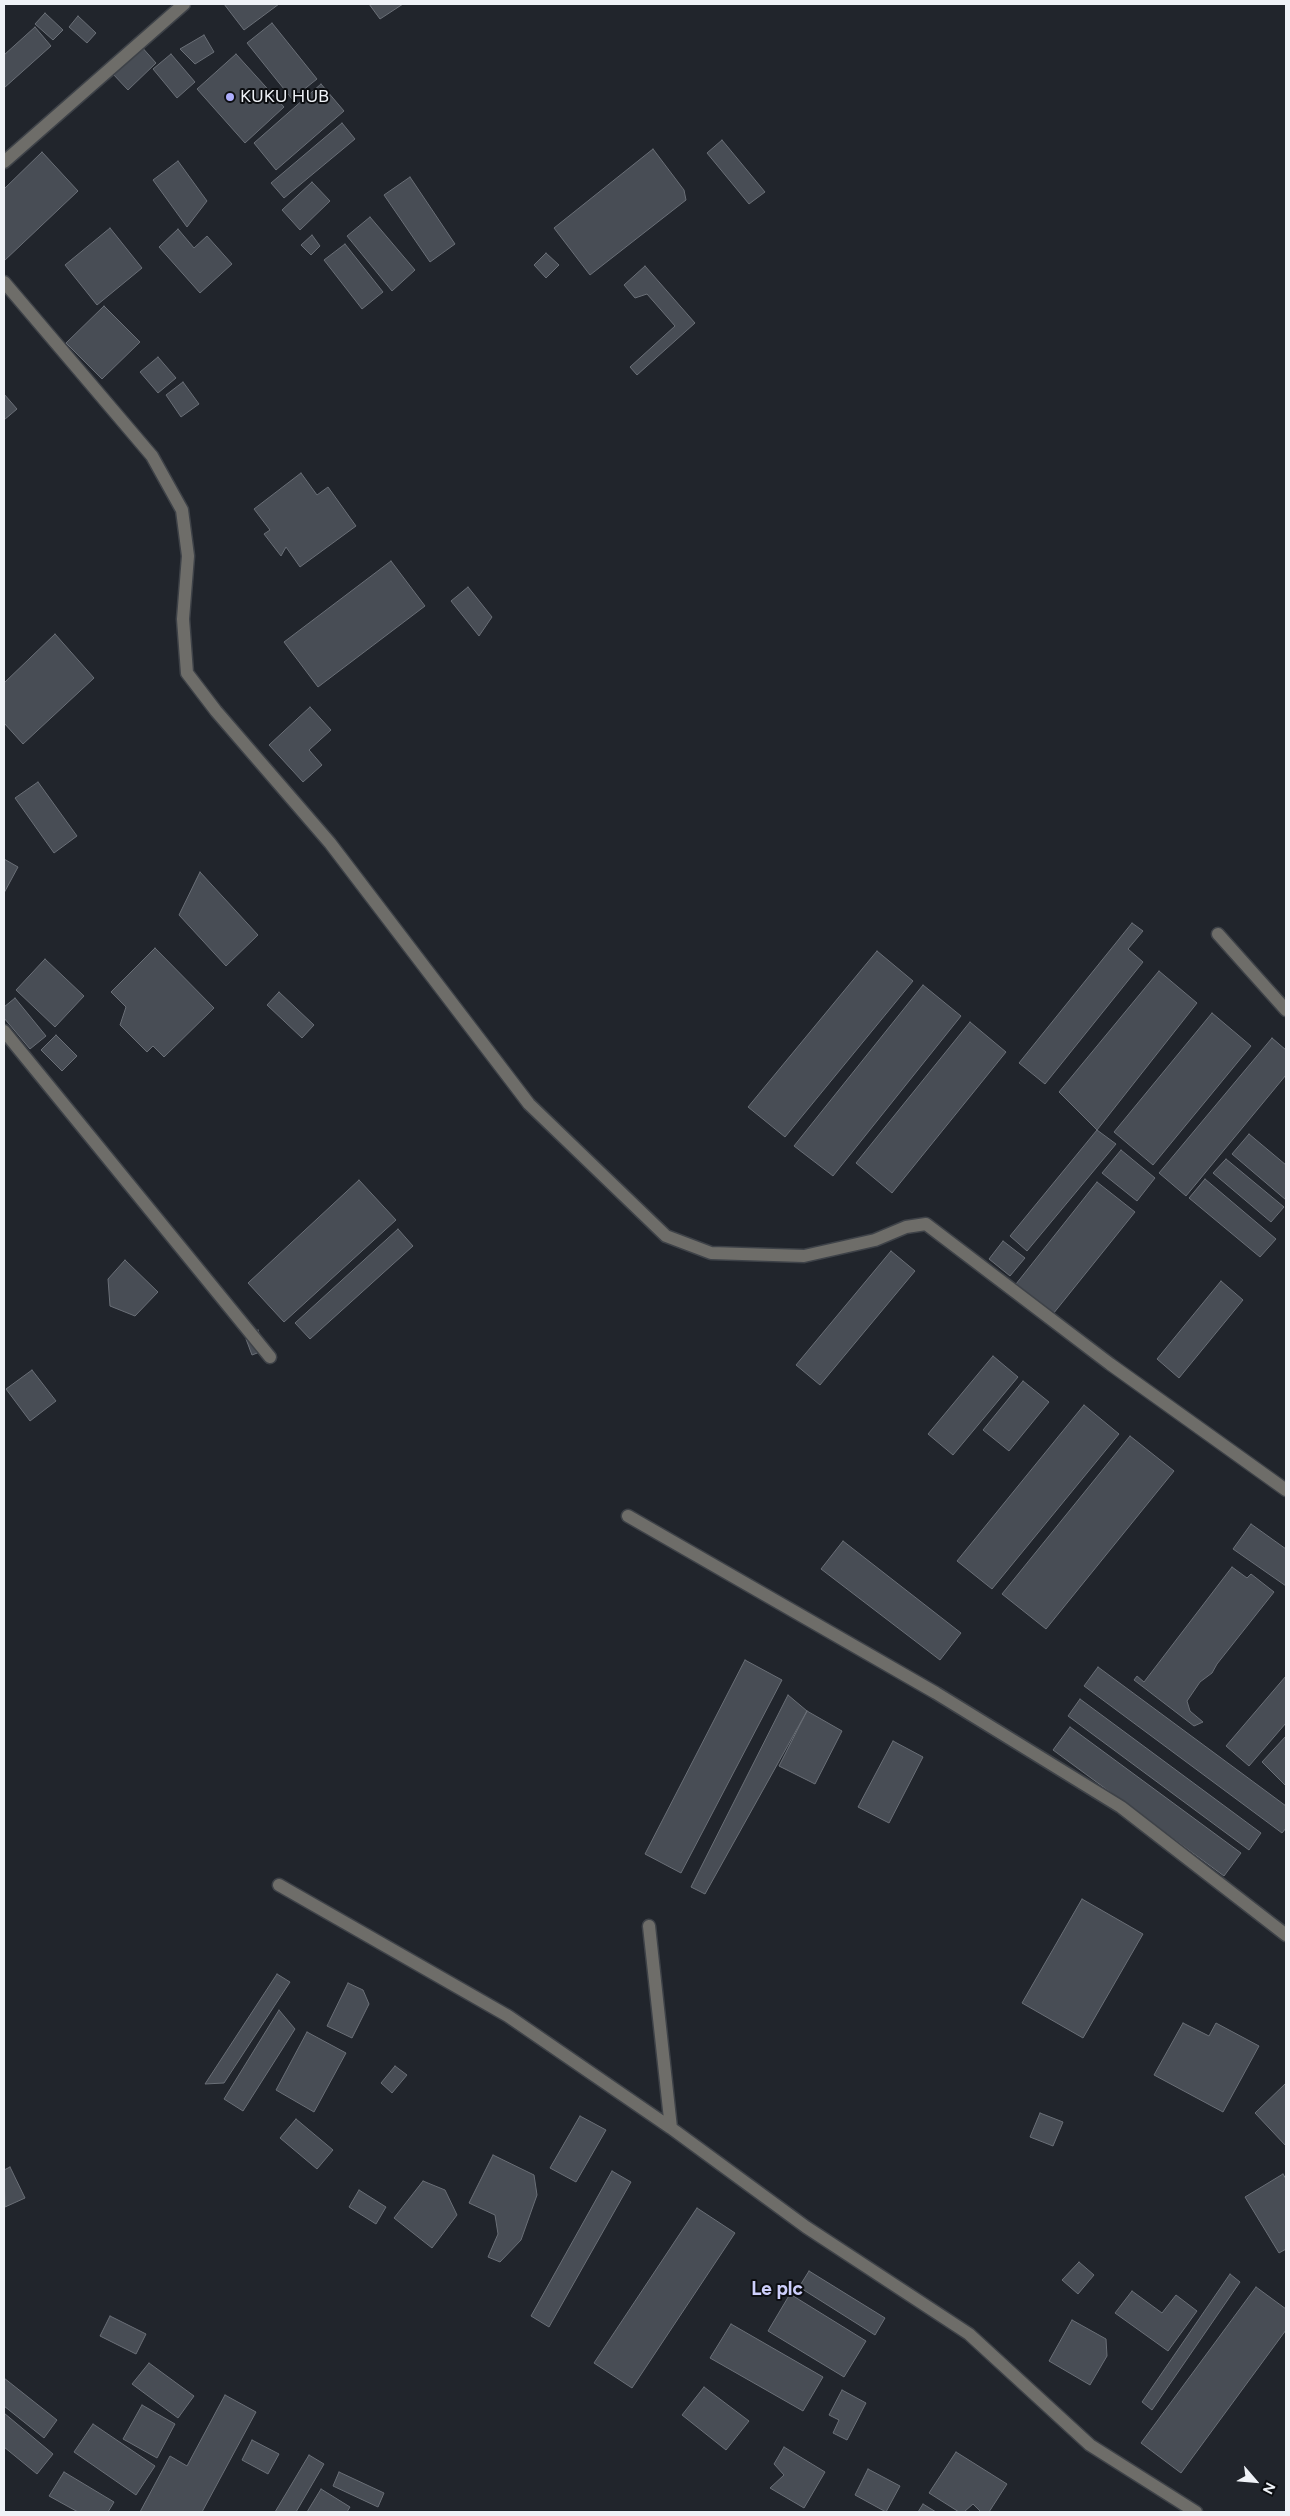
<!DOCTYPE html>
<style>
body{margin:0}
#map{position:relative;width:1290px;height:2516px;overflow:hidden;background:#21252c;font-family:Figtree,sans-serif}
canvas{display:block}
.frame{position:absolute;inset:0;border:5px solid #eff2f7;pointer-events:none}
.north{position:absolute;left:1230px;top:2456px;width:50px;height:50px;-webkit-text-stroke:4px #0c0e11;paint-order:stroke;rotate:117deg;font-size:14px;font-weight:700;line-height:20px;text-align:center;color:#eff2f7}
.north::after{content:'';display:block;margin:auto;width:18px;height:22px;background:#eff2f7;clip-path:polygon(50% 0,100% 100%,50% 72%,0 100%)}
</style>
<div id="map">
<canvas width="1290" height="2516"></canvas>
<div class="frame"></div>
<div class="north">N</div>
</div>
<script>
const ctx = document.querySelector('canvas').getContext('2d');
ctx.lineJoin = 'round';
function fillPath(path, color) { ctx.fillStyle = color; ctx.fill(path, 'evenodd'); }
const toPath = rows => new Path2D(rows.map(r => 'M' + r).join(''));
function stroke(path, color, width, dash) { ctx.strokeStyle = color; ctx.lineWidth = width; ctx.lineCap = dash ? 'butt' : 'round'; ctx.setLineDash(dash || []); ctx.stroke(path); }
function drawText(font, color, halo, rows, align = 'center') {
  ctx.font = font + ' Figtree,sans-serif'; ctx.lineWidth = 4; ctx.setLineDash([]); ctx.textBaseline = 'middle'; ctx.strokeStyle = halo; ctx.fillStyle = color; for (const [text, x, y, turn = 0] of rows) {
    ctx.save(); ctx.translate(x, y); ctx.rotate((+turn || 0) * Math.PI / 180); ctx.textAlign = isNaN(turn) ? turn : align; if (halo) ctx.strokeText(text, 0, 0); ctx.fillText(text, 0, 0); ctx.restore();
  }
}
const building = toPath([
 [224,4,279,4,244,30,224,4],
 [369,4,403,4,380,19,369,4],
 [45,13,63,30,53,40,35,24,45,13],
 [78,16,96,33,87,43,69,27,78,16],
 [272,23,317,79,292,99,247,43,272,23],
 [35,27,51,46,4,88,4,55,35,27],
 [204,35,214,52,195,64,180,49,204,35],
 [140,45,156,63,128,90,112,73,140,45],
 [171,54,195,82,177,98,153,69,171,54],
 [236,54,284,107,245,143,197,89,236,54],
 [321,84,344,111,276,170,254,143,321,84],
 [342,123,355,139,284,198,271,183,342,123],
 [722,140,765,192,749,204,707,153,722,140],
 [653,149,684,190,686,200,590,275,554,228,653,149],
 [42,152,78,191,4,261,4,189,42,152],
 [178,161,207,201,187,227,153,180,178,161],
 [410,177,455,244,430,262,384,195,410,177],
 [312,182,330,201,300,230,282,210,312,182],
 [370,217,415,270,392,291,347,236,370,217],
 [110,228,142,268,97,305,65,265,110,228],
 [178,229,194,248,207,236,232,264,200,293,159,247,178,229],
 [312,235,320,246,311,255,301,245,312,235],
 [345,244,383,292,362,309,324,260,345,244],
 [546,253,559,265,546,278,534,265,546,253],
 [645,266,695,323,637,375,630,367,675,326,647,294,635,298,624,285,645,266],
 [104,306,140,342,102,379,66,343,104,306],
 [158,357,176,378,158,393,140,372,158,357],
 [183,382,199,404,181,417,166,395,183,382],
 [4,394,17,409,4,420,4,394],
 [301,473,317,495,328,487,356,526,300,567,286,547,281,556,264,534,270,530,254,509,301,473],
 [391,561,425,606,318,687,284,642,391,561],
 [468,587,492,617,479,636,451,601,468,587],
 [55,634,94,678,23,744,4,723,4,683,55,634],
 [310,707,331,730,309,750,322,765,303,782,269,745,310,707],
 [38,782,77,836,54,853,15,798,38,782],
 [4,859,18,867,4,893,4,859],
 [200,872,258,935,226,966,179,915,200,872],
 [1132,923,1143,931,1128,949,1143,962,1045,1084,1019,1063,1132,923],
 [155,948,214,1008,164,1057,153,1046,147,1052,120,1025,126,1007,111,992,155,948],
 [877,951,913,981,785,1137,748,1107,877,951],
 [45,959,84,996,55,1027,16,990,45,959],
 [1159,971,1197,1003,1097,1130,1059,1092,1159,971],
 [923,985,961,1016,833,1176,794,1146,923,985],
 [279,992,314,1025,302,1038,267,1005,279,992],
 [15,998,46,1036,30,1049,4,1018,4,1007,15,998],
 [1212,1013,1251,1046,1153,1165,1114,1132,1212,1013],
 [970,1022,1006,1052,892,1193,856,1163,970,1022],
 [56,1035,77,1056,62,1071,41,1050,56,1035],
 [1272,1038,1286,1050,1286,1075,1186,1196,1159,1173,1272,1038],
 [1097,1130,1116,1144,1027,1251,1010,1236,1097,1130],
 [1249,1134,1286,1165,1286,1200,1232,1154,1249,1134],
 [1121,1150,1155,1178,1137,1201,1102,1173,1121,1150],
 [1226,1159,1284,1207,1271,1222,1213,1173,1226,1159],
 [1205,1179,1276,1239,1260,1257,1189,1198,1205,1179],
 [359,1180,396,1220,284,1322,248,1283,359,1180],
 [1097,1182,1135,1212,1053,1314,1016,1284,1097,1182],
 [398,1229,413,1246,310,1339,295,1323,398,1229],
 [1003,1241,1025,1258,1010,1276,989,1259,1003,1241],
 [891,1251,915,1271,820,1385,796,1365,891,1251],
 [125,1260,158,1292,135,1316,110,1306,108,1279,125,1260],
 [1221,1281,1243,1300,1179,1378,1157,1359,1221,1281],
 [258,1330,265,1350,252,1355,246,1339,258,1330],
 [993,1356,1018,1377,953,1455,928,1434,993,1356],
 [32,1370,56,1401,30,1421,6,1389,32,1370],
 [1023,1381,1049,1402,1009,1451,983,1430,1023,1381],
 [1084,1405,1119,1434,992,1589,957,1561,1084,1405],
 [1130,1436,1174,1471,1046,1629,1002,1594,1130,1436],
 [1251,1524,1286,1549,1286,1586,1233,1549,1251,1524],
 [843,1541,961,1633,940,1660,821,1569,843,1541],
 [1232,1567,1247,1578,1251,1574,1274,1592,1217,1664,1212,1673,1200,1682,1187,1701,1190,1711,1203,1722,1194,1726,1134,1680,1137,1676,1144,1682,1232,1567],
 [745,1660,782,1680,681,1873,645,1854,745,1660],
 [1098,1667,1286,1806,1286,1828,1282,1833,1084,1686,1098,1667],
 [1286,1676,1286,1723,1249,1766,1226,1746,1286,1676],
 [788,1695,807,1711,705,1894,691,1887,788,1695],
 [1080,1699,1261,1833,1249,1850,1068,1716,1080,1699],
 [807,1711,842,1731,815,1784,779,1766,807,1711],
 [1070,1727,1241,1853,1224,1876,1053,1750,1070,1727],
 [1286,1736,1286,1786,1262,1762,1286,1736],
 [893,1741,923,1757,889,1823,858,1807,893,1741],
 [1082,1899,1143,1934,1083,2038,1022,2003,1082,1899],
 [277,1974,290,1982,224,2083,205,2084,277,1974],
 [348,1983,363,1990,369,2004,352,2038,327,2026,348,1983],
 [279,2010,295,2029,243,2111,224,2099,279,2010],
 [1183,2023,1209,2036,1216,2023,1259,2046,1223,2112,1154,2075,1183,2023],
 [307,2032,346,2053,314,2112,276,2090,307,2032],
 [395,2066,407,2075,392,2093,381,2083,395,2066],
 [1286,2083,1286,2146,1255,2113,1286,2083],
 [1040,2113,1063,2122,1053,2146,1030,2137,1040,2113],
 [580,2116,606,2130,576,2182,550,2168,580,2116],
 [296,2119,333,2150,317,2169,280,2138,296,2119],
 [493,2155,534,2175,537,2195,521,2240,500,2262,488,2257,498,2234,495,2215,469,2203,493,2155],
 [10,2167,25,2198,5,2207,4,2170,10,2167],
 [612,2171,631,2182,549,2327,531,2316,612,2171],
 [1283,2174,1286,2179,1286,2249,1279,2253,1245,2197,1283,2174],
 [423,2181,445,2190,457,2215,432,2248,394,2218,423,2181],
 [359,2190,386,2207,376,2224,349,2207,359,2190],
 [697,2208,735,2233,632,2388,594,2363,697,2208],
 [1079,2262,1094,2275,1078,2294,1062,2280,1079,2262],
 [809,2271,885,2318,875,2335,799,2287,809,2271],
 [1230,2274,1240,2282,1152,2410,1142,2402,1230,2274],
 [1256,2287,1286,2309,1286,2330,1181,2473,1141,2443,1256,2287],
 [1132,2291,1162,2313,1176,2295,1197,2311,1168,2351,1115,2313,1132,2291],
 [790,2294,866,2341,844,2377,768,2331,790,2294],
 [110,2316,146,2334,136,2354,100,2336,110,2316],
 [1072,2320,1106,2339,1107,2356,1090,2385,1049,2361,1072,2320],
 [731,2324,823,2377,803,2411,710,2358,731,2324],
 [149,2363,194,2396,178,2418,132,2384,149,2363],
 [4,2378,57,2420,44,2438,4,2406,4,2378],
 [704,2387,749,2421,726,2450,682,2415,704,2387],
 [842,2390,866,2403,847,2440,833,2433,839,2420,829,2415,842,2390],
 [225,2395,256,2412,202,2512,140,2512,170,2456,187,2466,225,2395],
 [142,2405,175,2424,157,2458,123,2439,142,2405],
 [4,2413,53,2454,37,2474,4,2447,4,2413],
 [93,2424,155,2466,136,2495,74,2452,93,2424],
 [252,2440,279,2454,268,2474,242,2460,252,2440],
 [784,2447,825,2472,804,2508,770,2488,784,2475,774,2464,784,2447],
 [956,2452,1007,2484,989,2512,981,2512,973,2504,964,2512,959,2512,929,2493,956,2452],
 [309,2455,324,2464,296,2512,275,2512,309,2455],
 [868,2469,900,2486,886,2512,855,2495,868,2469],
 [64,2472,114,2502,108,2512,78,2512,49,2496,64,2472],
 [339,2472,384,2493,378,2507,333,2486,339,2472],
 [321,2489,350,2507,347,2512,307,2512,321,2489],
 [923,2504,936,2512,918,2512,923,2504]
]);
const street = toPath([
 [4,162,184,4],
 [4,282,152,456,182,510,188,556,183,619,187,673,216,711,330,843,529,1104,666,1236,711,1253,804,1256,875,1240,906,1227,926,1224,1110,1364,1286,1490],
 [1218,934,1286,1010],
 [4,1031,270,1357],
 [628,1516,936,1693,1121,1807,1286,1935],
 [279,1885,508,2016,671,2128],
 [649,1926,671,2128,806,2227,969,2334,1090,2445,1196,2512]
]);
const markers = [
 [230,97,5,"#aeaefb"]
];
const poiNames = [
 ["KUKU HUB",240,97]
];
const neighbourhoodNames = [
 ["Le plc",777,2289]
];
fillPath(building, '#484d55');
stroke(building, '#6a6f77', 1);
stroke(street, '#3e4248', 15);
stroke(street, '#6e6d69', 12);
for (const [x, y, r, color] of markers) { const dot = new Path2D(); dot.arc(x, y, r, 0, 2 * Math.PI); ctx.fillStyle = color; ctx.fill(dot); stroke(dot, '#0c0e11', 2); }
drawText('18px', '#eff2f7', '#0c0e11', poiNames, 'left');
drawText('bold 19px', '#cdcffb', '#0c0e11', neighbourhoodNames);
</script>
